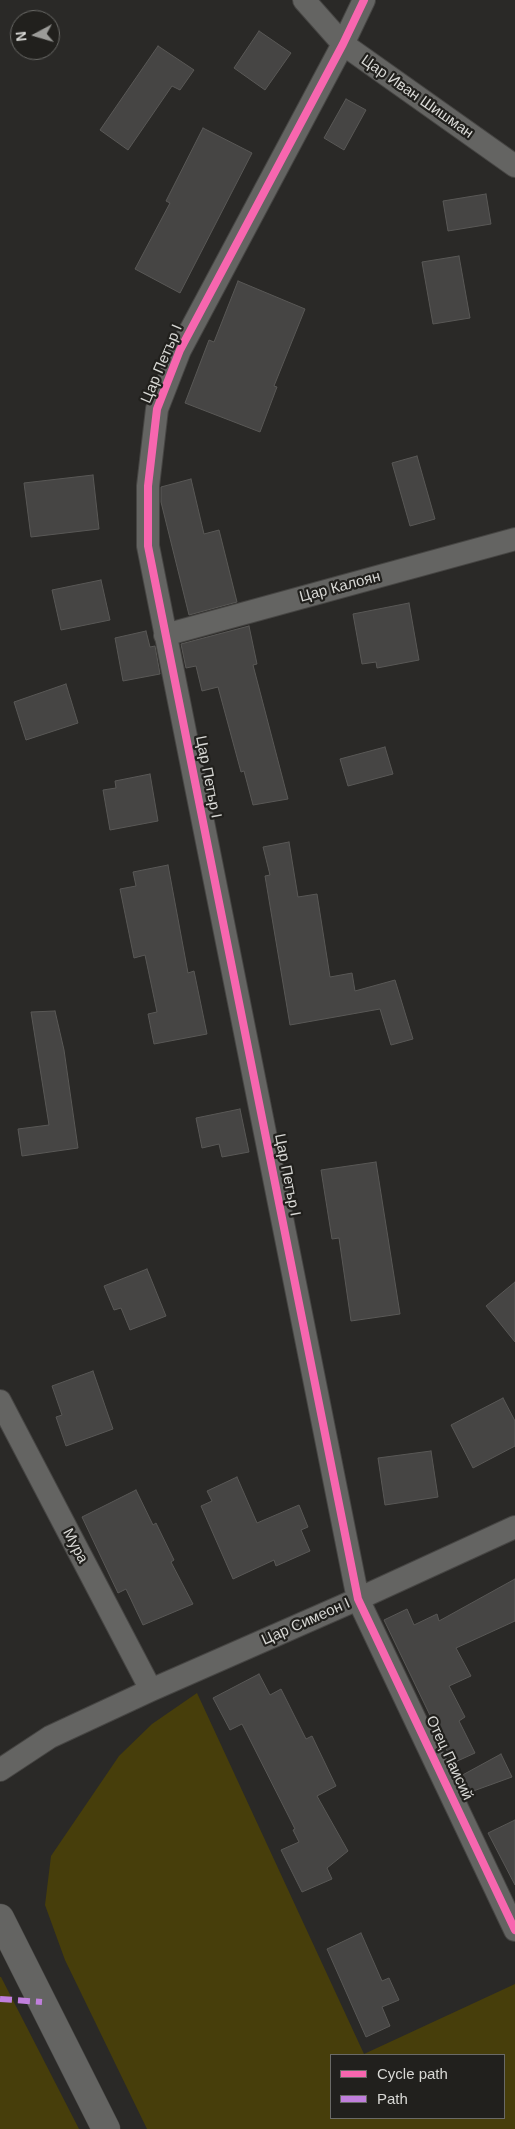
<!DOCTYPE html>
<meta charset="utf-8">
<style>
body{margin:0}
#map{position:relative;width:515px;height:2129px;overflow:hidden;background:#2a2927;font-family:Helvetica,sans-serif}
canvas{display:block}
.legend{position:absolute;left:330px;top:2054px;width:175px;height:65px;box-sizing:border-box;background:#21201d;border:1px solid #6a6a67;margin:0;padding:6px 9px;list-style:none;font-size:15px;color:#d8d8d5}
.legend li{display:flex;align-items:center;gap:10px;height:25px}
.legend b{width:25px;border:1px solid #6a6a67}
.north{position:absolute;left:10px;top:10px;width:50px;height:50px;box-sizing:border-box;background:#21201d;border:1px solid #6a6a67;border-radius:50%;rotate:264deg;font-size:14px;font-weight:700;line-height:20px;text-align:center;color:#d8d8d5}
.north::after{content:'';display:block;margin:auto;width:18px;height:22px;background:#9b9b98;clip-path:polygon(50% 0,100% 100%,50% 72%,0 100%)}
</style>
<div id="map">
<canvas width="515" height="2129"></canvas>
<ul class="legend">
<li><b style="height:6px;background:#f766af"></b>Cycle path</li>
<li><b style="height:6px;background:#c07fdc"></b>Path</li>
</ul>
<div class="north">N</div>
</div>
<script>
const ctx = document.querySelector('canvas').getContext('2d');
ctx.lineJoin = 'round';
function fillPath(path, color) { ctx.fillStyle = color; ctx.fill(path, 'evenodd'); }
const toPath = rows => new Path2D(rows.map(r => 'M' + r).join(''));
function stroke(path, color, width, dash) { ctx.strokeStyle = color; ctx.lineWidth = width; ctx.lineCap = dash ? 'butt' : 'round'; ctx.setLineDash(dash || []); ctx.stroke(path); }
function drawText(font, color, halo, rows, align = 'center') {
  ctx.font = font + ' Helvetica,sans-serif'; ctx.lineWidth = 4.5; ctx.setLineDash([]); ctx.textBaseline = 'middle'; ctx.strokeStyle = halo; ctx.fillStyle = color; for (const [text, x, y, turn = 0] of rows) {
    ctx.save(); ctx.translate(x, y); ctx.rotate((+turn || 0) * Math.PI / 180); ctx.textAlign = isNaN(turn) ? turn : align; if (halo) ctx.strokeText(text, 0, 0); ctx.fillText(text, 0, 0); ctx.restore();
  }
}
const green = toPath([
 [197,1693,364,2054,515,1984,515,2129,147,2129,65,1960,45,1905,51,1856,119,1756,152,1724],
 [331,2055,504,2055,504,2118,331,2118],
 [0,1977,1,1977,79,2129,0,2129]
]);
const building = toPath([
 [259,31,291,53,265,90,234,68,259,31],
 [158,46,194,70,180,90,172,86,128,150,100,130,158,46],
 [346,99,366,110,344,150,324,138,346,99],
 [203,128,252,153,180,293,135,269,170,203,166,201,203,128],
 [486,194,491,224,448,231,443,201,486,194],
 [459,256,470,318,433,324,422,262,459,256],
 [238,281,305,309,274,386,277,387,260,432,185,403,209,340,214,342,238,281],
 [417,456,435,519,410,526,392,463,417,456],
 [93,475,99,529,31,537,24,483,93,475],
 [191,479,204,534,219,530,237,602,189,615,161,502,161,487,191,479],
 [101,580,110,620,61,630,52,590,101,580],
 [409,603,419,660,377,668,376,662,362,664,353,614,409,603],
 [249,626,257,664,253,665,288,799,253,805,244,771,241,772,218,687,202,691,196,666,186,668,181,644,249,626],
 [146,631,150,647,155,646,160,674,123,681,115,638,146,631],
 [66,684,78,723,26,740,14,702,66,684],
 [385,747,393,774,348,786,340,759,385,747],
 [150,774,158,821,110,830,103,790,116,788,115,781,150,774],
 [289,842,298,897,317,894,330,977,352,973,355,991,395,980,413,1039,391,1045,380,1009,290,1025,265,876,270,875,263,847,289,842],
 [168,865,188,973,194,971,207,1034,154,1044,148,1014,157,1012,145,955,134,958,120,889,136,886,133,872,168,865],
 [55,1011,64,1050,78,1148,22,1156,18,1129,49,1125,31,1012,55,1011],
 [240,1109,249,1152,222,1157,219,1144,202,1148,196,1118,240,1109],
 [376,1162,400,1314,351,1321,339,1238,332,1239,321,1170,376,1162],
 [147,1269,166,1316,130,1330,121,1308,114,1310,104,1286,147,1269],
 [515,1282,515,1342,486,1306,515,1282],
 [93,1371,113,1429,66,1446,56,1417,62,1415,52,1386,93,1371],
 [503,1398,515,1421,515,1446,473,1468,451,1425,503,1398],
 [431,1451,438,1497,385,1505,378,1458,431,1451],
 [237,1477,257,1523,299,1505,308,1527,301,1530,310,1551,276,1566,274,1560,233,1579,201,1506,212,1501,207,1491,237,1477],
 [136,1490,153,1525,156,1523,174,1560,171,1562,193,1604,143,1625,126,1589,118,1593,82,1517,136,1490],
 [515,1579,515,1621,456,1648,471,1676,449,1686,465,1717,459,1721,475,1753,453,1763,384,1620,407,1609,414,1625,437,1614,439,1621,515,1579],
 [259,1674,270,1695,281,1689,306,1739,312,1736,336,1786,317,1796,348,1851,327,1868,332,1879,302,1892,281,1850,299,1842,293,1830,295,1829,242,1724,230,1730,213,1698,259,1674],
 [501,1754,512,1777,465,1794,457,1778,501,1754],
 [515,1820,515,1885,488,1833,515,1820],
 [361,1933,382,1981,389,1978,399,2000,382,2007,390,2026,366,2037,327,1949,361,1933]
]);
const minor = toPath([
 [304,0,343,44,515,166],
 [364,0,343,44,180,350,157,409,148,486,148,546,358,1599,515,1930],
 [165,635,515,539],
 [0,1401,151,1690],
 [0,1770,50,1737,151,1690,358,1599,515,1527]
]);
const tertiary = toPath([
 [0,1918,106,2129]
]);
const quiet = toPath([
 [0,1999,42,2002]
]);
const cycleway = toPath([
 [364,0,343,44,180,350,157,409,148,486,148,546,358,1599,515,1930]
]);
const streetNames = [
 ["Цар Иван Шишман",417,97,35],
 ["Цар Петър I",162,364,-67],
 ["Цар Калоян",340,587,-15],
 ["Цар Петър I",208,777,79],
 ["Цар Петър I",287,1175,79],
 ["Мура",75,1546,62],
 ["Цар Симеон I",306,1622,-24],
 ["Отец Паисий",449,1758,65]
];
fillPath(green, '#473e0b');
fillPath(building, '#464544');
stroke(building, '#595856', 1);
stroke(minor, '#464543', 24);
stroke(tertiary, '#464543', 29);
stroke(minor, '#646462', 22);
stroke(tertiary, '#646462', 28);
stroke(quiet, '#c07fdc', 6, [12, 6]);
stroke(cycleway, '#f766af', 8);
drawText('15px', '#d8d8d5', '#21201d', streetNames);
</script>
